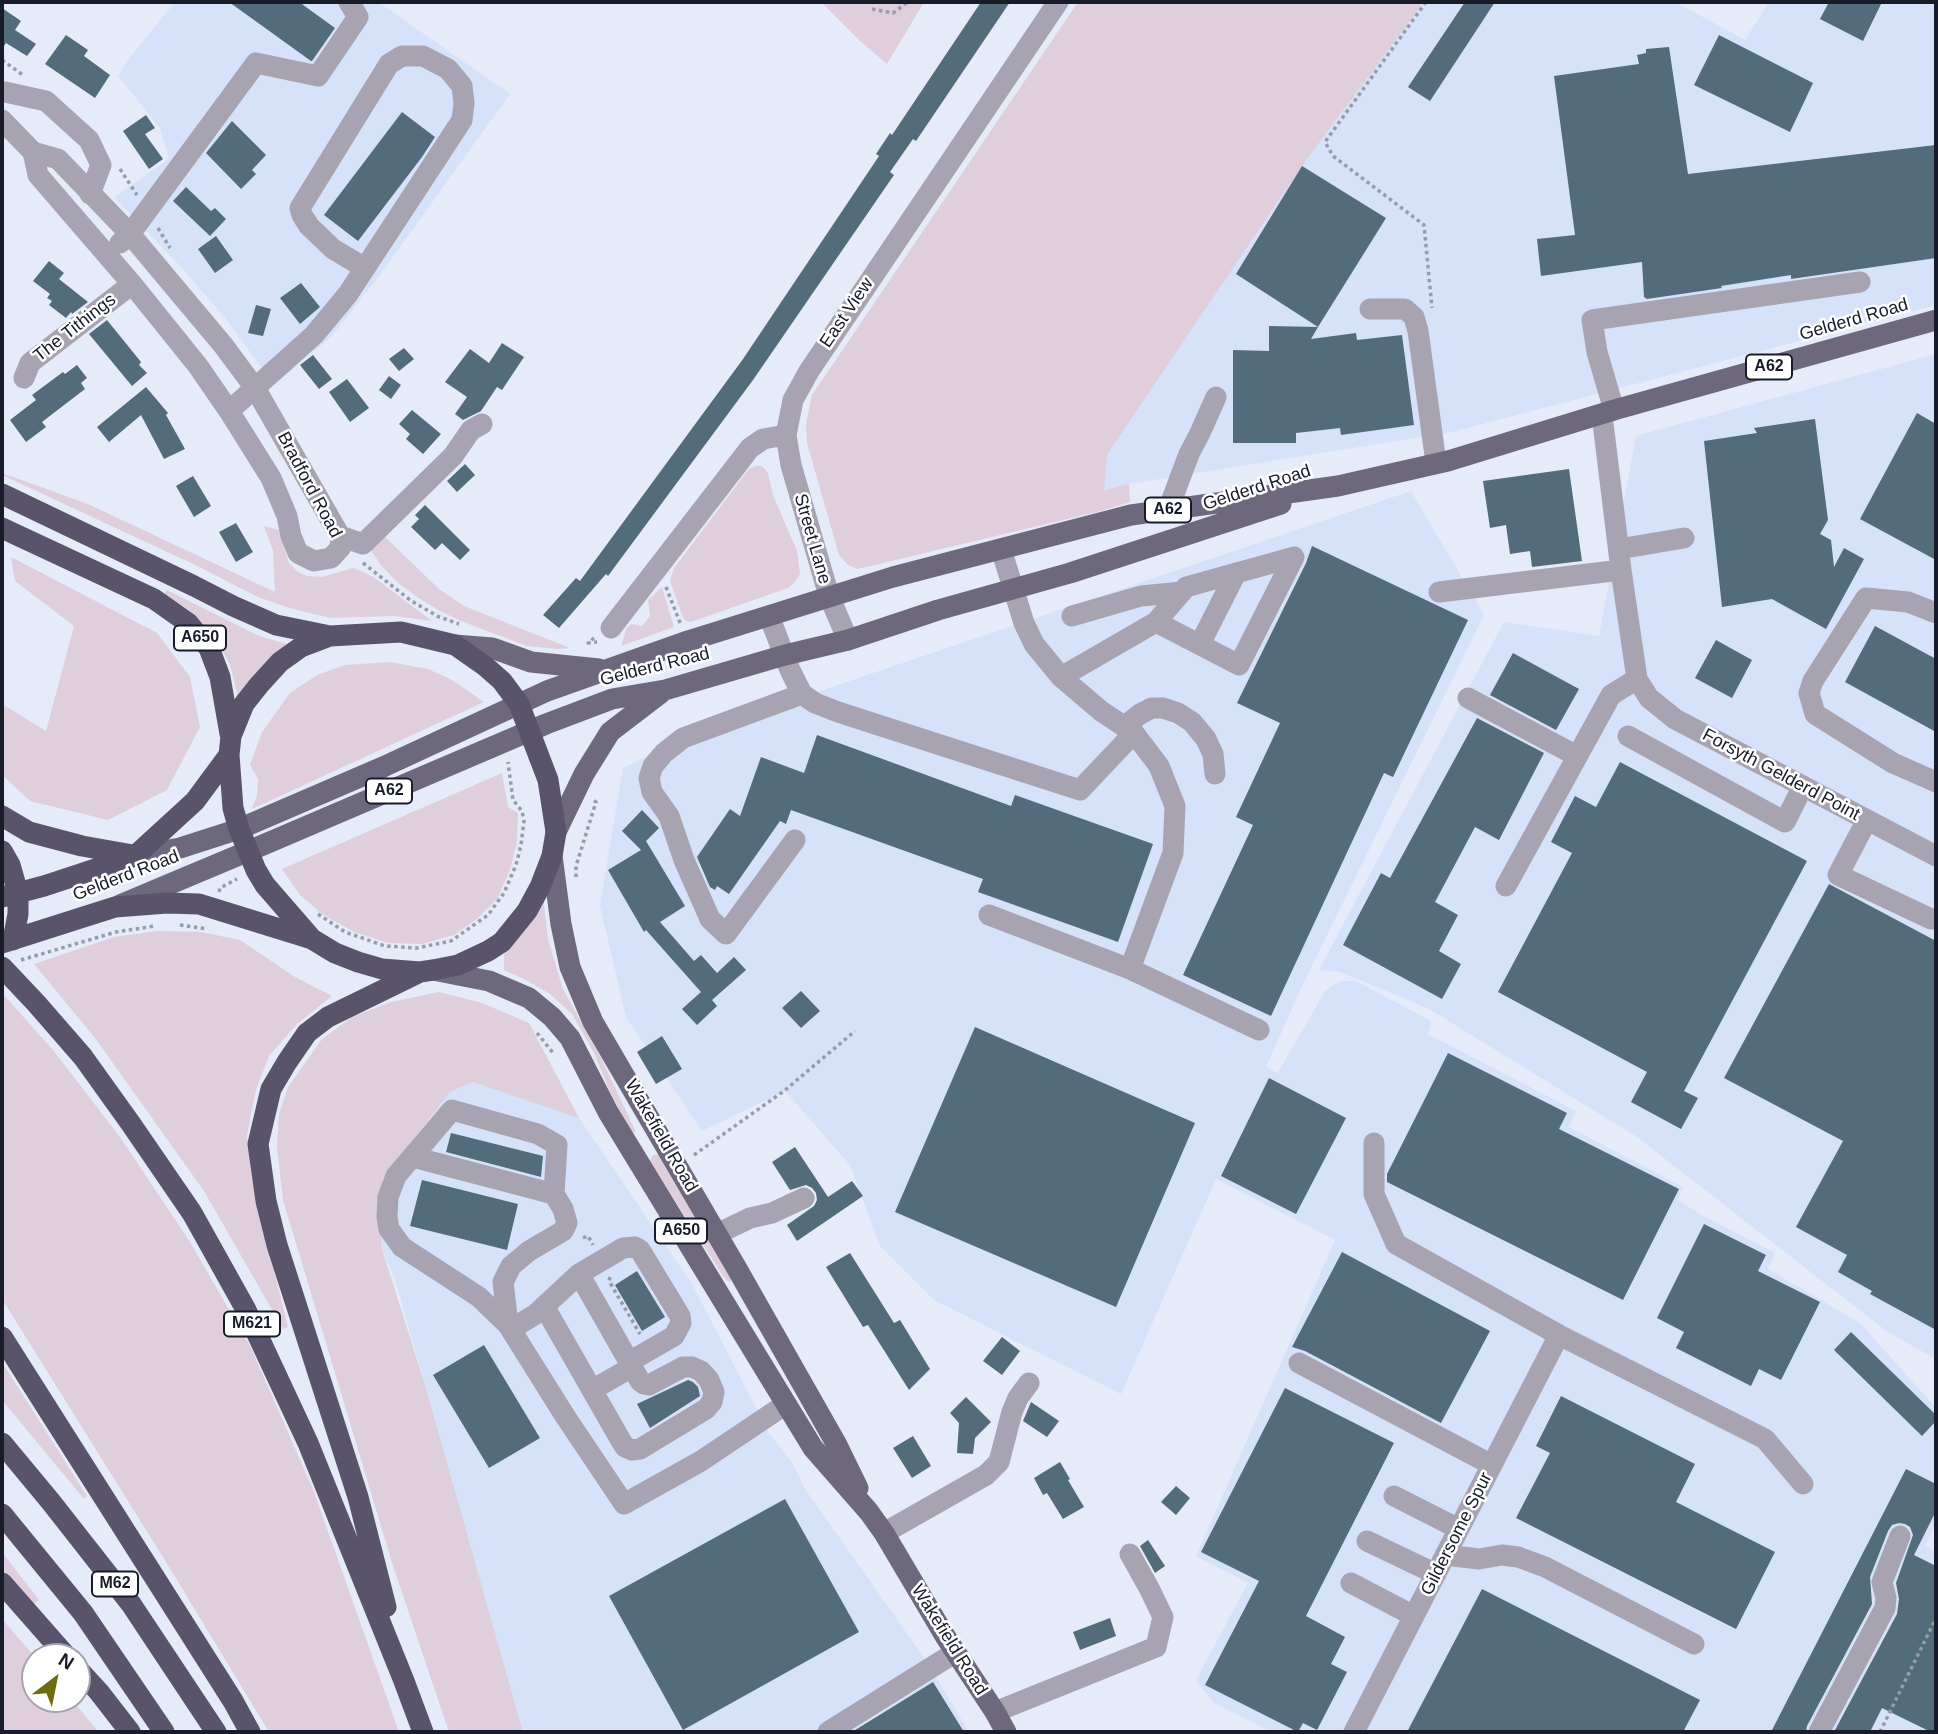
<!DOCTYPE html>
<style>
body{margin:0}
#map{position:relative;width:1938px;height:1734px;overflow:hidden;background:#e5ebf9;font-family:Helvetica,sans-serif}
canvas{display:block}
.frame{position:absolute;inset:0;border:4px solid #171c28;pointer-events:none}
.north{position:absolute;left:21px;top:1643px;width:70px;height:70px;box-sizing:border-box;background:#fff;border:2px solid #a2a4a9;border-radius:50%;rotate:32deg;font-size:19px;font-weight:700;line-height:28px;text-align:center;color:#171c28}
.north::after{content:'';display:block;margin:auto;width:24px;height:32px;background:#6e6d0e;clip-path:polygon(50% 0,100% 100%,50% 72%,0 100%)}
</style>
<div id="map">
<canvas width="1938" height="1734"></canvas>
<div class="frame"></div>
<div class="north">N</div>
</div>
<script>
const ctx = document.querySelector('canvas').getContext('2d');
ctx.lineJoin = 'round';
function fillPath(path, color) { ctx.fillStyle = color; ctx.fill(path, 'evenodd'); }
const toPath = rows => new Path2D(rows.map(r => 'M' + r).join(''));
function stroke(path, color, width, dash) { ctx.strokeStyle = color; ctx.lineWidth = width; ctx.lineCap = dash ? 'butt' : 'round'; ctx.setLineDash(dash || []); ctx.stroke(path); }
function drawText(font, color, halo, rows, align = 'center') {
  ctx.font = font + ' Helvetica,sans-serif'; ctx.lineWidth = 5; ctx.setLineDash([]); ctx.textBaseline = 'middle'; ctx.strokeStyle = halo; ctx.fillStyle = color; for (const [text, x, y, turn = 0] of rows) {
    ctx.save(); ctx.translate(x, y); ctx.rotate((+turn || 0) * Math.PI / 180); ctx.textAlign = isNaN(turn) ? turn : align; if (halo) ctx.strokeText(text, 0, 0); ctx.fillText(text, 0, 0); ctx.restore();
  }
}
const built = toPath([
 [175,2,378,2,510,94,380,275,332,336,274,385,226,319,180,266,114,197,169,159,160,128,118,76,131,56],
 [1424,2,1675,2,1745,40,1769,2,1936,2,1936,305,1452,432,1129,484,1103,491,1107,455,1302,166],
 [1936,354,1936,1359,1889,1333,1637,1137,1429,1009,1341,972,1319,970,1504,622,1599,636,1636,436],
 [1411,491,1484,615,1302,986,1266,1067,1278,1073,1325,991,1340,981,1356,981,1431,1021,1428,1034,1576,1111,1569,1127,1683,1187,1678,1200,1703,1216,1775,1253,1768,1269,1860,1323,1936,1408,1936,1524,1925,1545,1936,1552,1936,1732,1265,1732,1266,1729,1214,1703,1196,1680,1248,1583,1196,1556,1335,1240,1216,1179,1121,1394,934,1300,880,1246,850,1165,785,1091,702,1131,626,1017,600,906,623,768,699,732],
 [473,1082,548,1105,579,1118,692,1284,769,1433,793,1464,805,1489,925,1659,969,1732,523,1732,396,1282,381,1246,379,1198,383,1179,450,1092]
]);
const green = toPath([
 [821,2,924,2,887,64,860,41],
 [1078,2,1424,2,1302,166,1107,455,1104,490,1129,484,1130,502,1101,511,858,569,848,565,839,555,807,443,806,424,812,395],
 [756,466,762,466,768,473,773,495,797,551,800,574,795,582,788,588,691,622,686,621,683,618,670,581,674,568,749,469],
 [2,473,88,504,275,592,273,551,264,526,279,530,289,563,298,572,307,576,322,577,353,568,361,571,375,578,432,621,394,616,330,618,286,607,258,597,193,564,2,475],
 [384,536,439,589,464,606,570,648,557,649,527,646,461,621,438,610,417,597,397,582,380,564,369,547],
 [11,557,157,633,190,677,200,727,167,790,108,820,30,801,2,775,2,704,46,731,74,626,15,581],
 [662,587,674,627,621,646,627,627,632,624,642,626,650,616,648,600],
 [167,590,259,636,294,646,239,702,230,664,221,649,207,628,189,610,164,594],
 [390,662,428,669,452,680,484,702,252,809,257,795,258,779,250,765,262,732,290,693,317,675,345,665],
 [502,773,508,807,518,813,517,842,510,870,497,899,477,919,454,935,422,944,388,943,354,932,322,914,300,895,282,869],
 [543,896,548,939,563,989,601,1058,636,1132,631,1132,610,1092,594,1053,572,1014,550,994,524,979,504,970,504,949],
 [158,931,201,932,240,940,295,977,332,996,297,1024,269,1056,256,1090,247,1135,252,1181,288,1327,283,1329,204,1191,95,1038,34,964,114,937],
 [439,992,482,1003,529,1023,579,1118,473,1082,450,1092,383,1179,381,1246,426,1388,523,1732,449,1732,393,1566,283,1200,277,1147,279,1114,288,1087,322,1039,352,1017,391,1002],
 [2,993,53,1050,120,1137,190,1242,250,1346,313,1489,399,1732,269,1732,171,1570,2,1299],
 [660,1154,732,1280,729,1282,723,1276,650,1161,653,1155],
 [2,1362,87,1496,84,1499,2,1400],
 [2,1552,39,1600,34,1604,2,1570],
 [2,1619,35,1657,35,1699,71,1699,99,1732,2,1732]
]);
const building = toPath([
 [229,2,299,2,335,28,312,61,311,61],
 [981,2,1010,2,916,141,913,139,890,172,894,175,753,380,608,576,606,574,559,628,543,615,576,578,580,581,743,359,879,156,876,154,890,133,892,135],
 [1465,2,1495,2,1430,101,1408,87],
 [1829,2,1882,2,1863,41,1820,19],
 [2,8,21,21,15,30,36,44,27,56,6,43,2,49],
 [66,35,88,50,84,56,110,75,95,98,45,64],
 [1719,35,1813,83,1790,132,1694,85],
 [1669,47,1688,174,1936,145,1936,258,1791,279,1791,275,1721,286,1722,288,1647,299,1644,297,1642,262,1541,276,1537,239,1575,235,1554,76,1639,64,1637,55,1646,53,1646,49],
 [402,112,435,137,422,157,358,241,324,215],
 [146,115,155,128,145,134,163,159,149,169,123,131],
 [232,121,266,155,252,170,256,174,241,189,206,153],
 [1302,166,1386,218,1318,327,1236,274],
 [186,187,211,211,215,208,226,219,210,236,173,201],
 [216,236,233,260,215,273,198,249],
 [49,261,64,273,59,279,88,302,72,314,71,312,66,318,49,305,52,301,47,298,50,294,33,281],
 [301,283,320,307,300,324,280,298],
 [256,305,271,309,263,336,248,333],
 [107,320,141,362,139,365,147,373,132,386,89,334],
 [1269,326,1318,327,1311,339,1356,333,1357,340,1402,335,1414,425,1341,435,1340,428,1296,433,1296,443,1233,443,1233,350,1269,351],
 [502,343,524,357,502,390,497,387,481,411,463,420,455,414,467,397,445,382,470,349,489,363],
 [404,348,414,359,399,371,389,359],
 [313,355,332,379,319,389,300,365],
 [77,365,87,378,81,383,85,389,42,422,46,427,26,442,10,420,36,400,32,395,63,372,65,374],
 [389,376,401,385,391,399,379,390],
 [347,379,369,408,350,422,329,392],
 [146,387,168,413,166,415,185,449,164,459,141,415,109,442,97,427],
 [412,410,441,434,423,454,406,439,410,434,399,424],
 [1917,413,1936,424,1936,560,1860,519],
 [1815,419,1828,520,1820,534,1831,540,1834,567,1844,548,1864,559,1826,629,1772,599,1722,607,1704,441,1757,433,1754,428],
 [465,464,475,475,457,492,447,481],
 [1569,469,1582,561,1532,567,1530,551,1510,554,1506,525,1490,528,1483,481],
 [193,476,211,506,194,517,176,486],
 [425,505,470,550,460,560,442,543,435,550,411,527,419,519,415,515],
 [236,523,253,552,236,562,219,532],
 [1312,546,1468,620,1393,777,1384,773,1271,1016,1183,975,1253,825,1236,817,1280,723,1237,703,1306,563],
 [1875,626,1936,659,1936,732,1845,682],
 [1716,640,1752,660,1732,698,1695,678],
 [1513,653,1579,689,1556,730,1490,695],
 [1477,718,1544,753,1499,840,1475,827,1435,902,1458,915,1439,951,1461,964,1442,999,1343,945,1381,873,1390,878],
 [817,735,1011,806,1015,795,1153,844,1118,942,978,892,983,879,791,810,786,824,780,821,729,894,717,886,715,890,710,887,697,857,730,809,740,816,761,757,804,773],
 [1620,762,1807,861,1684,1091,1698,1098,1681,1129,1631,1102,1647,1072,1498,992,1572,853,1551,842,1575,796,1596,807],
 [642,810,659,828,646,841,685,906,660,922,694,961,701,955,717,973,734,957,746,970,712,1000,717,1006,697,1025,682,1009,701,992,646,930,644,932,608,870,641,850,622,831],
 [1829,884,1936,941,1936,1330,1870,1294,1872,1291,1838,1272,1847,1255,1796,1227,1843,1141,1724,1078],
 [801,991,820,1011,801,1028,782,1008],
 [975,1027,1195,1123,1116,1307,895,1212],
 [662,1036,682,1069,656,1084,637,1052],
 [1448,1053,1567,1113,1559,1129,1679,1189,1623,1300,1387,1182,1387,1174],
 [1269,1078,1346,1118,1296,1214,1221,1176],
 [451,1133,543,1156,541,1177,446,1152],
 [795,1147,828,1197,852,1181,863,1196,797,1241,787,1225,814,1206,817,1200,816,1193,812,1188,806,1185,790,1190,772,1162],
 [422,1180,518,1204,507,1250,410,1226],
 [1704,1224,1766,1255,1758,1271,1820,1302,1781,1380,1759,1369,1751,1386,1676,1348,1684,1332,1657,1318],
 [1342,1252,1490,1331,1441,1423,1305,1351,1292,1347],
 [850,1253,894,1323,900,1320,930,1369,909,1390,868,1325,863,1327,826,1267],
 [637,1271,665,1317,642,1331,615,1285],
 [1851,1332,1936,1415,1936,1421,1922,1436,1834,1350],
 [1002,1337,1020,1351,1002,1375,983,1361],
 [484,1345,540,1438,489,1468,433,1375],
 [688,1380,693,1382,698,1387,700,1396,650,1428,637,1404],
 [1285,1388,1394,1443,1306,1616,1345,1637,1331,1664,1347,1672,1317,1730,1303,1723,1298,1732,1205,1685,1259,1581,1201,1552],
 [1561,1396,1695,1464,1676,1502,1775,1552,1736,1629,1516,1518,1550,1453,1536,1446],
 [966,1397,991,1422,975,1438,973,1454,957,1453,959,1423,950,1413],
 [1031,1402,1059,1421,1047,1437,1023,1421],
 [913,1436,931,1466,912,1478,893,1448],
 [1060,1462,1070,1479,1068,1480,1084,1507,1063,1519,1047,1493,1043,1495,1034,1478],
 [1906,1469,1936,1484,1936,1511,1914,1555,1936,1566,1936,1732,1931,1732,1882,1708,1870,1732,1834,1732,1897,1614,1899,1599,1896,1583,1913,1535,1910,1527,1905,1524,1899,1523,1892,1525,1888,1531,1870,1577,1872,1604,1807,1726,1806,1732,1771,1732],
 [1176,1486,1190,1498,1176,1515,1161,1502],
 [785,1499,859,1632,683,1730,609,1596],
 [1148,1540,1165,1566,1155,1573,1140,1546],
 [1482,1589,1700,1700,1683,1732,1407,1732],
 [1110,1618,1116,1636,1080,1650,1073,1632],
 [933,1682,964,1732,852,1732]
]);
const path = toPath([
 [1426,2,1325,142,1333,156,1424,225,1432,308],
 [872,9,893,13,908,2],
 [2,60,23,75],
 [120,169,137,195],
 [158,228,170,248],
 [363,563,410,600,437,616,459,624],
 [666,587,681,625],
 [594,638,588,643,597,642],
 [576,877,576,866,596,802,591,799],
 [219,892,220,888,237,879],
 [318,914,345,932,385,946,417,948,451,941,488,915,504,893,516,865,521,845,524,821,522,811,513,800,508,762],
 [180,925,207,929],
 [21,960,116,932,155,926],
 [537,1033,554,1054],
 [694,1155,784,1091,855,1031],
 [583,1238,588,1236,593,1245],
 [610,1277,609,1281,640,1334],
 [1880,1732,1936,1618]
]);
const minor = toPath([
 [2,92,5,92,46,101,89,140,101,165,90,194],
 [2,120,33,152,58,159,130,234,223,345,255,388,340,536,341,547,331,558,314,561,298,553,291,536,287,516,271,478,229,411,198,366,132,284,38,175,33,152],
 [120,243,130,234,256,63,318,76,358,17,349,2],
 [1370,309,1405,309,1414,317,1418,331,1436,463],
 [24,378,30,363,132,284],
 [1614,410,1597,352,1592,320,1860,282],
 [229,411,314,335,348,294,462,120,464,103,462,86,448,69,423,56,402,56,389,64,300,208,302,215,309,226,333,249,365,268],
 [1602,415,1621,570,1637,679,1649,698,1675,719,1936,856],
 [1168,510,1189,454,1200,433,1216,397],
 [340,536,363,544,453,456,471,430,482,424],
 [1619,549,1684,538],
 [1439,592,1621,570],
 [1936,613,1908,602,1866,598,1813,681,1809,693,1815,714,1893,763,1936,782],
 [769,616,790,670,802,694,683,738,664,753,653,766,649,778,652,792,669,816,684,860,710,919,726,934,795,840],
 [1072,616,1141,596,1182,592],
 [611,628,750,448,763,439,786,435],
 [848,640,829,596,791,465,786,435,793,400,809,371,1058,2],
 [1200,644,1236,573],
 [1061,677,1156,622,1186,587,1294,557,1239,665,1156,622],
 [802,694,815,703,838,712,1080,790,1134,733],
 [1468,698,1577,756],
 [1124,727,1140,714,1152,708,1163,708,1178,713,1192,722,1206,739,1213,754,1215,774],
 [1628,736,1785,822,1803,786],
 [1867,820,1838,875,1931,919],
 [1506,886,1611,695,1637,679],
 [989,915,1130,969,1173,853,1175,806,1159,766,1134,733,1101,711,1061,677,1034,644,1024,623,1001,549],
 [1130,969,1259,1030],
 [413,1157,554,1194,563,1209,567,1223,563,1231,529,1251,511,1266,503,1282,508,1325,565,1416,624,1504,701,1461,786,1404],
 [717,1234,750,1218,772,1213,804,1198],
 [579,1274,623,1248,635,1247,640,1250,680,1316,681,1323,674,1336,629,1362],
 [544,1306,592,1390,632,1367],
 [508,1325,479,1297,402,1247,389,1229,387,1217,388,1197,396,1176,452,1110,538,1134,557,1145,554,1194],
 [511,1329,536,1314,579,1274,640,1381,644,1384,649,1385,683,1367,692,1367,701,1371,709,1380,714,1392,712,1402,706,1409,640,1449,632,1450,625,1447,620,1439,592,1390],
 [1559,1335,1765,1439,1803,1484],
 [1299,1363,1492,1465],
 [1394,1496,1459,1529],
 [884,1533,986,1475,999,1462,1012,1412,1018,1398,1029,1383],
 [1367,1541,1436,1574],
 [1445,1555,1479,1559,1502,1555,1518,1557,1545,1567,1694,1644],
 [1351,1583,1414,1616],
 [995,1712,1156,1647,1163,1617,1149,1588,1130,1554],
 [828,1732,956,1652],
 [1354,1732,1559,1335,1396,1244,1374,1194,1374,1143],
 [1819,1732,1885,1608,1886,1598,1882,1582,1900,1536]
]);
const major = toPath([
 [455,645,492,648,531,662,599,669],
 [556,832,584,774,610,732,661,693],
 [135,856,180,848,239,829,383,767,547,691,688,641,893,577,1131,515,1338,486,1448,461,1614,410,1936,320],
 [552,856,561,924,570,967,593,1022,736,1267,837,1445,858,1488],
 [120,905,270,842,546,724,612,699,665,690,785,655,848,640,938,610,1070,573,1281,504],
 [433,970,489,981,529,998,552,1017,570,1038,608,1112,813,1448,869,1512,884,1533,945,1636,995,1712,1006,1732]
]);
const highway = toPath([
 [2,494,194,586,233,606,276,625,330,636,401,632,455,645,485,666,502,681,519,704,548,780,556,832,552,856,540,887,527,911,502,942,488,951,458,965,433,970,420,972,382,969,358,962,335,953,312,939,199,904,167,903,115,907,2,943],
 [2,528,154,599,188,623,209,648,220,677,230,734],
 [2,816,29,832,82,846,133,855],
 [2,851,10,865,18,893,18,914,13,940],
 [2,897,44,886,135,856,195,801,229,755],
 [311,938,265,885,256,870,239,829,233,808,229,755,231,736,244,704,259,685,280,662,301,647,330,636],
 [2,967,36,1003,83,1057,131,1124,192,1213,245,1308,308,1443,404,1681,423,1732],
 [2,1337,233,1701,250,1732],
 [2,1443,51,1502,131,1604,216,1732],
 [2,1514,83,1613,164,1732],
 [2,1583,67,1657],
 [386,1607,358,1497,277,1245,266,1201,258,1144,271,1089,287,1062,307,1033,328,1017,418,973],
 [77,1668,99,1692,130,1732]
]);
const shields = [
 [1769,367,46],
 [1168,510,46],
 [200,638,52],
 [389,791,46],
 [681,1231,52],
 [252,1324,56],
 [115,1584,46]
];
const shieldNames = [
 ["A62",1769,367],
 ["A62",1168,510],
 ["A650",200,638],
 ["A62",389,791],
 ["A650",681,1231],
 ["M621",252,1324],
 ["M62",115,1584]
];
const streetNames = [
 ["East View",847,313,-56],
 ["Gelderd Road",1854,320,-16],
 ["The Tithings",75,328,-38],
 ["Bradford Road",309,485,62],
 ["Gelderd Road",1257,488,-18],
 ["Street Lane",812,539,74],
 ["Gelderd Road",655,667,-14],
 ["Forsyth Gelderd Point",1781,775,28],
 ["Gelderd Road",126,876,-21],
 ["Wakefield Road",661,1136,60],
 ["Gildersome Spur",1457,1534,-63],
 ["Wakefield Road",949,1640,58]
];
fillPath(built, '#d6e1fa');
fillPath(green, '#dfcfdd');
fillPath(building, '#526c7c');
stroke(path, '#969ca9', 3.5, [3.5, 3.5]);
stroke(minor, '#a7a3b0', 21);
stroke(major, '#6e687e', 21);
stroke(highway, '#5a536c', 21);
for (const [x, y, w] of shields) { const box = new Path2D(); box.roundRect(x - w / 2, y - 12.5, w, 25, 5); ctx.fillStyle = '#fff'; ctx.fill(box); stroke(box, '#171c28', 2); }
drawText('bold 16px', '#171c28', null, shieldNames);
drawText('18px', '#171c28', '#fff', streetNames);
</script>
